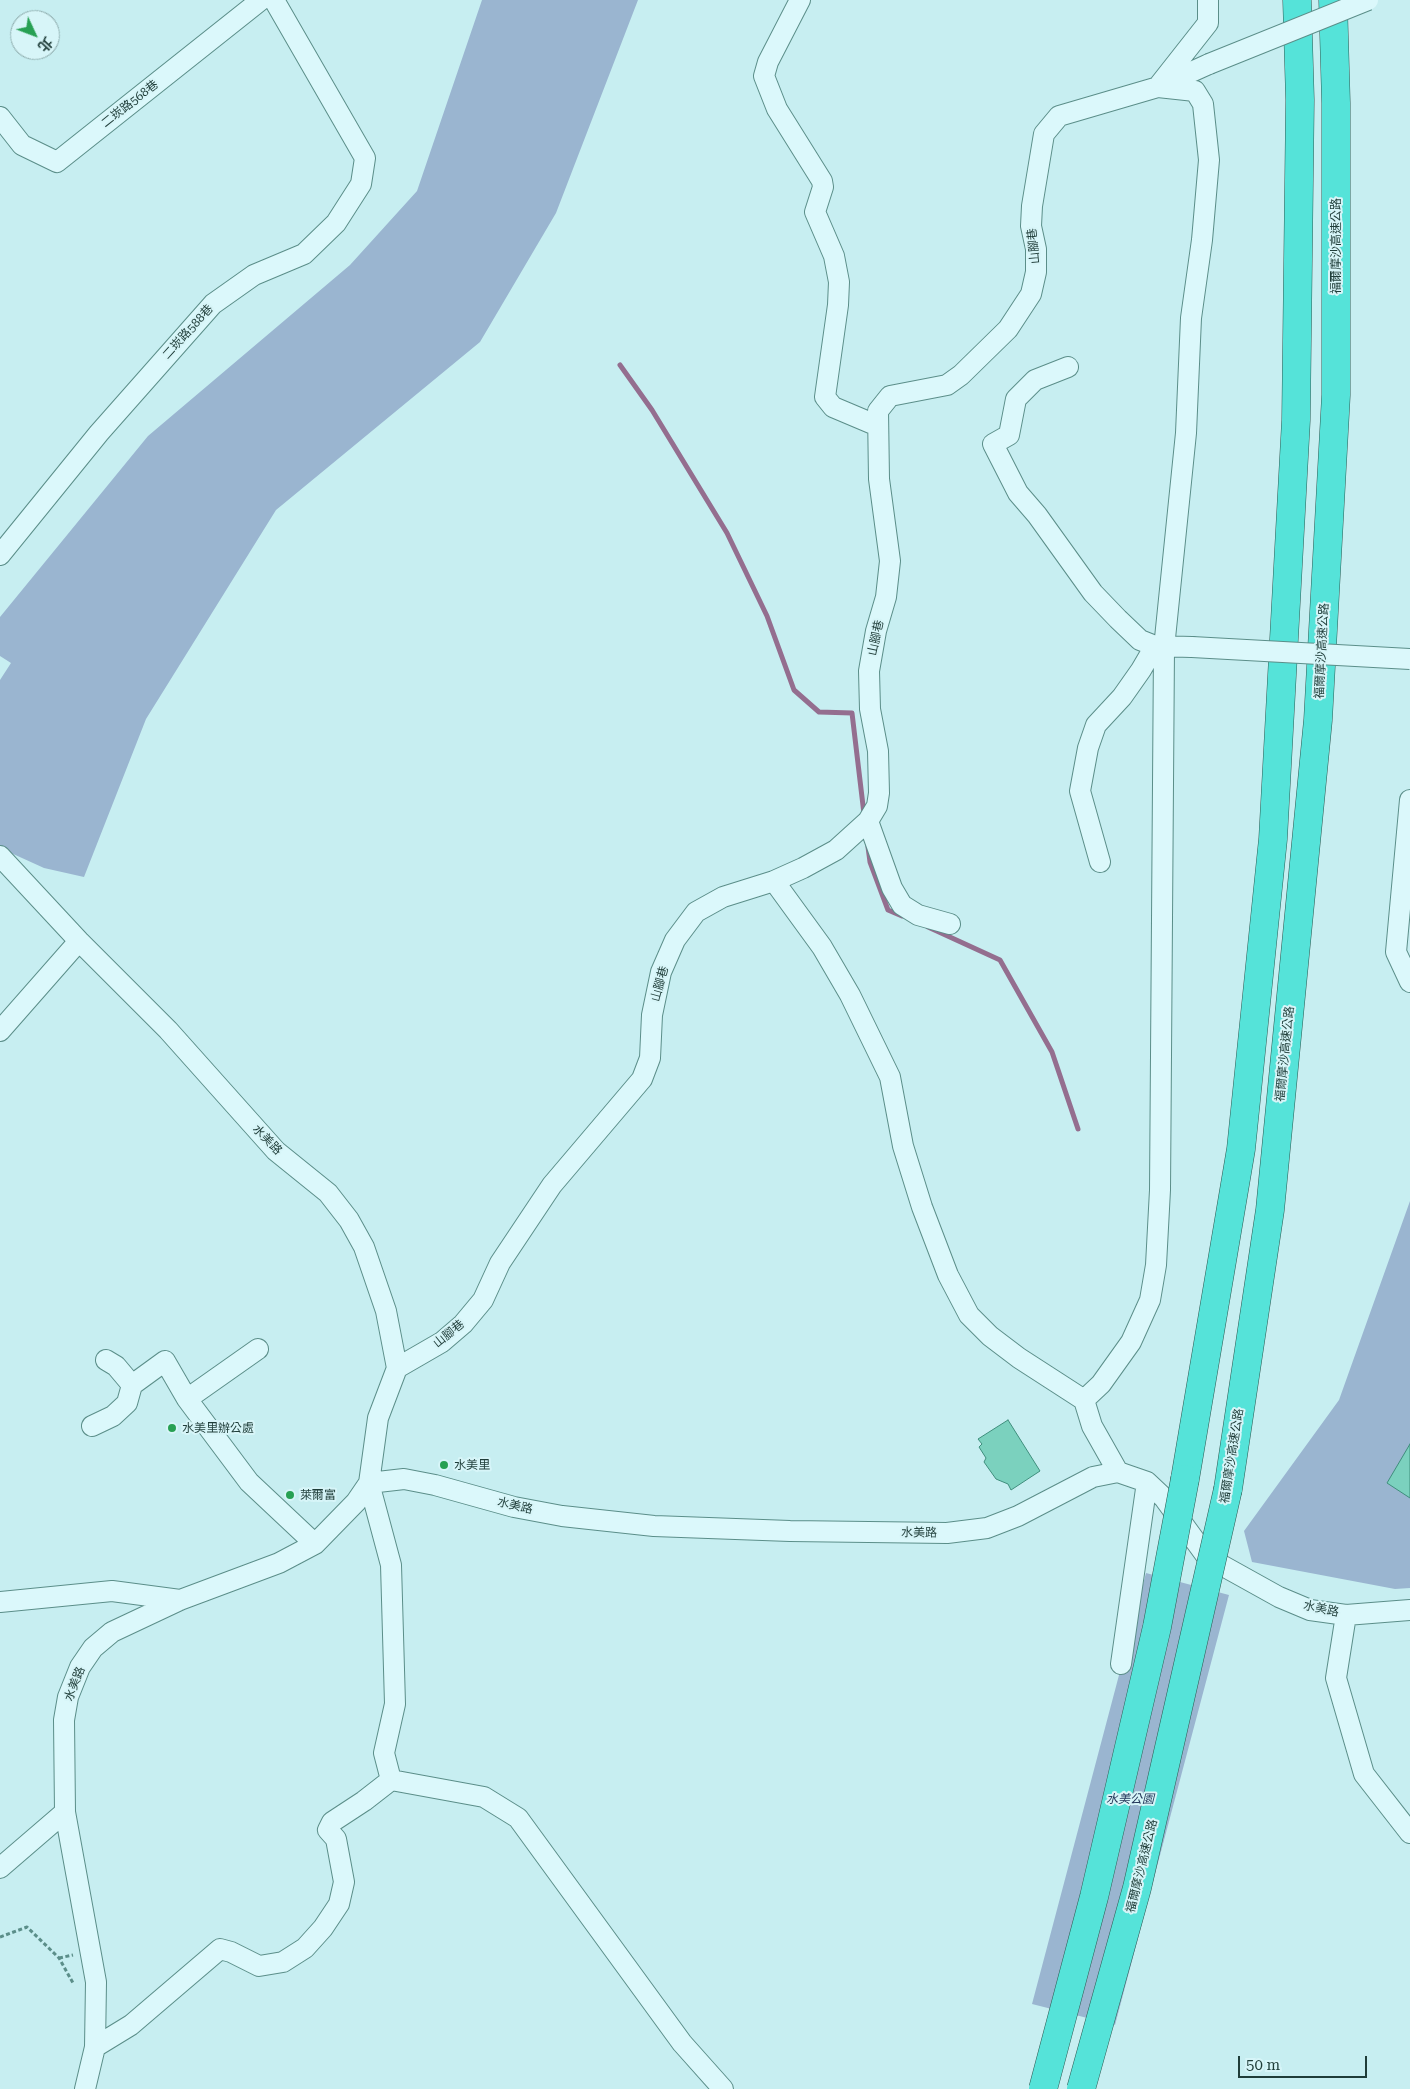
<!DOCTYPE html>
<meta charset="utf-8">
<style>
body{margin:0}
#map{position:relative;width:1410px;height:2089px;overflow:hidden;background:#c7eef1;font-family:"Roboto Serif","Noto Sans TC",serif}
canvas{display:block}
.north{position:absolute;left:10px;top:10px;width:50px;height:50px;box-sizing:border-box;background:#d7f5f8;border:1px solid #8dabac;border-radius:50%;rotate:133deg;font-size:14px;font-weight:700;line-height:20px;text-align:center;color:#1f3d39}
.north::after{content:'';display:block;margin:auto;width:18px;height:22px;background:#27a053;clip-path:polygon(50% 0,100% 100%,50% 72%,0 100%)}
.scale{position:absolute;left:1238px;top:2056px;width:129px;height:22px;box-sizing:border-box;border:2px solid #1f3d39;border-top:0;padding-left:6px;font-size:15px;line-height:18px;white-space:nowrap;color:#1f3d39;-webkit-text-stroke:4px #d7f5f8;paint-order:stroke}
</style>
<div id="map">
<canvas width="1410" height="2089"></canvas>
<div class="north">北</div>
<div class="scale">50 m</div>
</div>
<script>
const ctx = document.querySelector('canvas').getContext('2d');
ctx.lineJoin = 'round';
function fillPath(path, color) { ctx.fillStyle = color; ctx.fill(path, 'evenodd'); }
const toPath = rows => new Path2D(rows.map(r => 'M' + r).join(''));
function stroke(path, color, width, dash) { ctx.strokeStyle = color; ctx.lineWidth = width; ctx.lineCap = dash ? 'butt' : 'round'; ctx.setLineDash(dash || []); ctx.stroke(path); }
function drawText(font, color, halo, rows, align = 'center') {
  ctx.font = font + ' "Roboto Serif","Noto Sans TC",serif'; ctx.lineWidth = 4; ctx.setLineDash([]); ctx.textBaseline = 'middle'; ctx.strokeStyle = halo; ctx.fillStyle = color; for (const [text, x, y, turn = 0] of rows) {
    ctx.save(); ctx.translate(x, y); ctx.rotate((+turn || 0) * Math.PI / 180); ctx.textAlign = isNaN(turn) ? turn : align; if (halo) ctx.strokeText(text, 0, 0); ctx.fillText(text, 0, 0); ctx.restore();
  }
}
const green = toPath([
 [482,0,638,0,556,213,480,342,276,510,146,719,84,877,44,868,0,848,0,680,11,663,0,656,0,617,148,436,350,265,417,191],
 [1410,1201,1410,1588,1395,1589,1252,1562,1244,1531,1339,1400],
 [1146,1573,1229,1595,1115,2025,1032,2004]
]);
const stream = toPath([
 [620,365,652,410,727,533,767,616,794,690,819,712,852,713,864,814],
 [868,847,870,862,888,910,902,916],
 [928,927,1000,960,1052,1052,1078,1129]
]);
const building = toPath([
 [1008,1420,1040,1471,1011,1490,1008,1484,996,1479,984,1462,986,1458,979,1447,982,1444,978,1439,1008,1420],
 [1410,1444,1410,1498,1387,1483,1410,1444]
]);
const path = toPath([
 [0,1937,27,1927,59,1958,73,1983],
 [59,1958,73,1955]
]);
const minor = toPath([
 [800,0,768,62,764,76,777,109,822,181,823,187,815,212,834,256,839,282,838,305,825,397,833,407,878,426],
 [1160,84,1208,23,1208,0],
 [0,117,22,145,57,162,261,0],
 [1068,367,1035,380,1016,399,1009,435,993,444,1018,493,1037,515,1093,593,1118,619,1140,640,1155,646,1192,647],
 [0,555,99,433,213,304,254,275,304,254,336,223,361,184,365,158,274,0],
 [1410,800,1396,952,1410,982],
 [868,821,892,888,902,905,918,915,950,924],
 [0,856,79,941,168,1030,276,1151,328,1193,349,1220,364,1247,386,1311,397,1368,378,1418,369,1483,391,1565,395,1704,384,1753,391,1780,364,1801,332,1822,328,1830,336,1839,344,1882,339,1904,323,1928,305,1948,283,1962,259,1966,231,1952,220,1949,131,2025,95,2047],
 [1100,862,1080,791,1088,748,1096,725,1122,697,1141,670,1155,646],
 [774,881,822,947,850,995,890,1077,903,1146,922,1207,948,1275,969,1315,990,1336,1019,1358,1084,1400,1092,1426,1118,1472],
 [0,1031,79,941],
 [106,1360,116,1366,132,1385],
 [397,1368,442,1342,463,1324,483,1300,500,1263,552,1185,642,1079,650,1058,652,1015,661,972,675,940,696,912,723,897,774,881,803,868,836,850,868,821,877,806,879,793,878,751,870,709,869,671,876,631,886,597,890,561,879,479,878,411,890,396,947,385,961,375,1008,329,1031,294,1036,272,1036,249,1031,226,1032,206,1044,134,1059,116,1158,87,1209,64],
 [187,1399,258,1349],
 [1084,1400,1101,1384,1131,1342,1150,1300,1156,1265,1160,1190,1164,648,1186,433,1191,318,1202,240,1209,160,1203,104,1195,91,1158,87],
 [92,1426,113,1416,127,1403,132,1385,165,1361,187,1399,249,1482,315,1544],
 [0,1602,112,1591,180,1600],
 [1346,1615,1336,1678,1364,1774,1410,1833],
 [1121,1664,1147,1482],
 [391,1780,484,1797,518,1818,682,2043,723,2089],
 [0,1868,65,1812],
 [85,2089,95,2047,96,1982,65,1812,64,1720,68,1697,80,1667,93,1648,112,1632,180,1600,279,1563,315,1544,356,1502,369,1483,404,1479,435,1485,514,1507,562,1516,654,1526,790,1531,947,1533,987,1528,1018,1516,1093,1477,1118,1472,1147,1482,1164,1498,1207,1557,1279,1597,1310,1610,1346,1615,1410,1610]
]);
const highway = toPath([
 [1185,1479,1241,1149,1273,839,1296,420,1300,100,1297,0],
 [1228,1489,1270,1210,1318,720,1336,395,1336,103,1333,0]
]);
const minorBridge = toPath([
 [1209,64,1368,0],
 [1192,647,1410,659]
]);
const highwayBridge = toPath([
 [1043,2089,1094,1897,1157,1627,1185,1479],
 [1081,2089,1137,1888,1228,1489]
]);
const markers = [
 [172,1428,5,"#27a053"],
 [444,1465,5,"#27a053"],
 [290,1495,5,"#27a053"]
];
const streetNames = [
 ["二崁路568巷",130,104,-38],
 ["山腳巷",1034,246,-96],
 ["福爾摩沙高速公路",1336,246,-90],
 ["二崁路588巷",188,332,-48],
 ["山腳巷",876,638,-78],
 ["福爾摩沙高速公路",1322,651,-87],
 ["山腳巷",660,984,-75],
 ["福爾摩沙高速公路",1285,1054,-84],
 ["水美路",267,1140,46],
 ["山腳巷",449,1334,-39],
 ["福爾摩沙高速公路",1232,1456,-81],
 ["水美路",515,1506,13],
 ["水美路",919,1533,1],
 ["水美路",1321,1609,12],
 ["水美路",75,1684,-69],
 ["福爾摩沙高速公路",1142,1866,-76]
];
const poiNames = [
 ["水美里辦公處",182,1428],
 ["水美里",454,1465],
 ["萊爾富",300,1495]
];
const parkNames = [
 ["水美公園",1130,1799]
];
fillPath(green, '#9ab5d0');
stroke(stream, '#946e8f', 5);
fillPath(building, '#7bd1be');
stroke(building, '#3f8e7c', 1);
stroke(minor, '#5b8e89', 22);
stroke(highway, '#2f5c54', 29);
stroke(path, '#5b8e89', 3, [4, 2.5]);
stroke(minor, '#dbf8fb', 20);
stroke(highway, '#55e3d9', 28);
stroke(minorBridge, '#5b8e89', 22, []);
stroke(highwayBridge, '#2f5c54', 29, []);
stroke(minorBridge, '#dbf8fb', 20);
stroke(highwayBridge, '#55e3d9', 28);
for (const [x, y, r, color] of markers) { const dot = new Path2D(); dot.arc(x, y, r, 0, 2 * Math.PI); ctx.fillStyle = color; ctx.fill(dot); stroke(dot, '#d7f5f8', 2); }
drawText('12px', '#1f3d39', '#d7f5f8', streetNames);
drawText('12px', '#1f3d39', '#d7f5f8', poiNames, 'left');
drawText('italic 12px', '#25395b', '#d7f5f8', parkNames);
</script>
